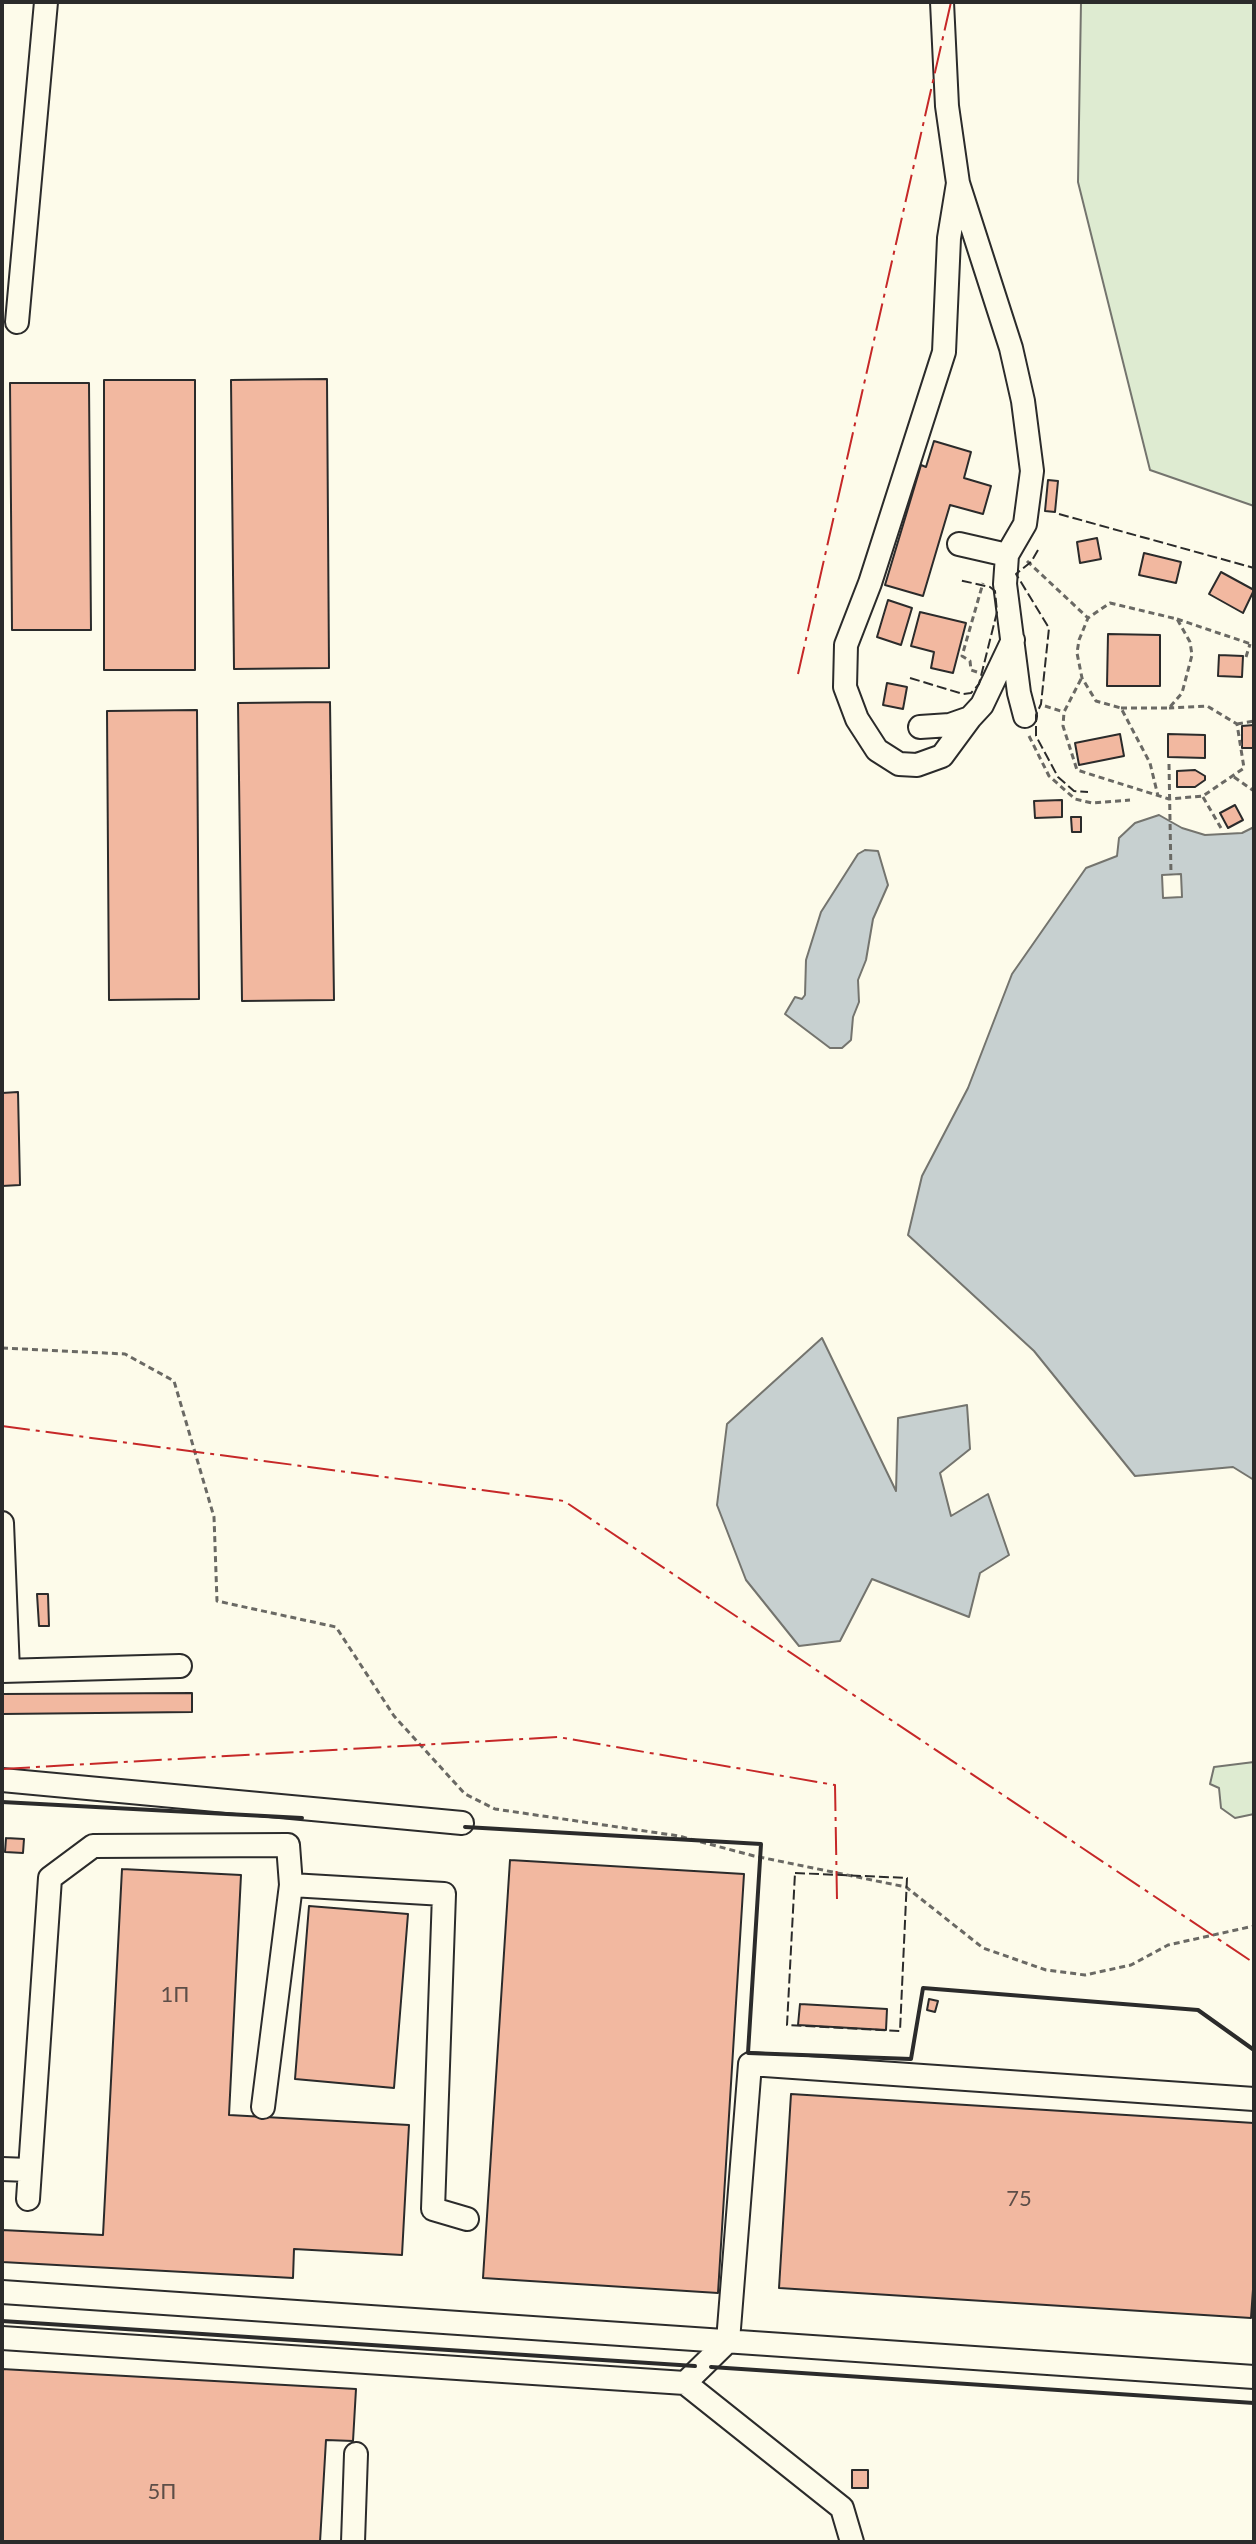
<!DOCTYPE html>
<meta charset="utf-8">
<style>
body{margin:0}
#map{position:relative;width:1256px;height:2544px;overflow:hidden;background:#fdfbea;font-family:Lato,sans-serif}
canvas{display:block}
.frame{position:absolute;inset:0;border:4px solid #2b2b2b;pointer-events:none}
</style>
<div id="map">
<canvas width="1256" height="2544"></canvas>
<div class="frame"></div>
</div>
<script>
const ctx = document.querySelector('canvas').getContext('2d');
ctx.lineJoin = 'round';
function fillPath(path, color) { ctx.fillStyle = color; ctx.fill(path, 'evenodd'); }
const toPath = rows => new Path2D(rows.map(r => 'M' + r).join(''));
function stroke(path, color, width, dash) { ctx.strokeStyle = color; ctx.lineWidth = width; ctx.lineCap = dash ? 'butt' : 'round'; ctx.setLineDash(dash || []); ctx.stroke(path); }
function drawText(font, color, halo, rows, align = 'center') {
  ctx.font = font + ' Lato,sans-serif'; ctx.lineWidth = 6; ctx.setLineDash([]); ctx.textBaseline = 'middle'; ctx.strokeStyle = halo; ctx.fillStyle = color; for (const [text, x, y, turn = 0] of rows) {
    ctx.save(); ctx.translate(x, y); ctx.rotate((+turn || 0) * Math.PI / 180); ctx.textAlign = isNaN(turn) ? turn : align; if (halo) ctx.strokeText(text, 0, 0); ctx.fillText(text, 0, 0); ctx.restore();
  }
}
const green = toPath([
 [1081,2,1254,2,1254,506,1150,470,1078,182,1081,2],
 [1254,1762,1254,1814,1235,1818,1221,1808,1219,1788,1210,1784,1214,1767,1254,1762]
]);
const water = toPath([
 [1159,815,1182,828,1205,835,1242,833,1254,827,1254,1480,1233,1467,1135,1476,1034,1351,908,1235,922,1176,968,1088,1012,974,1086,868,1117,856,1119,838,1135,823,1159,815],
 [865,850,878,851,888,885,873,919,866,960,858,980,859,1002,853,1017,851,1040,842,1048,830,1048,785,1014,795,997,802,999,805,995,806,960,821,912,858,854,865,850],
 [822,1338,896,1491,898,1418,967,1405,970,1449,940,1473,951,1516,988,1494,1009,1555,980,1573,969,1617,872,1579,840,1641,799,1646,746,1580,717,1505,727,1424,822,1338]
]);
const pier = toPath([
 [1181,874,1182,897,1163,898,1162,875,1181,874]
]);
const building = toPath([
 [327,379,329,668,234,669,231,380,327,379],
 [104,380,195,380,195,670,104,670,104,380],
 [10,383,89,383,91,630,12,630,10,383],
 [934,441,971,452,964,478,991,486,983,514,950,505,923,596,885,585,921,465,926,467,934,441],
 [1048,480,1058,481,1055,512,1045,511,1048,480],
 [1097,538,1101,559,1080,563,1077,542,1097,538],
 [1144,553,1181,562,1176,583,1139,575,1144,553],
 [1221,572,1254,590,1243,613,1209,594,1221,572],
 [888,600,912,608,901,645,877,637,888,600],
 [920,612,966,623,953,673,931,668,934,652,911,646,920,612],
 [1108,634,1160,635,1160,686,1107,686,1108,634],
 [1219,655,1243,656,1242,677,1218,676,1219,655],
 [887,683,907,687,903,709,883,705,887,683],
 [330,702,334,1000,242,1001,238,703,330,702],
 [197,710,199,999,109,1000,107,711,197,710],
 [1254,725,1254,748,1242,748,1242,726,1254,725],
 [1120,734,1124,756,1079,765,1075,743,1120,734],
 [1168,734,1205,735,1205,758,1168,757,1168,734],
 [1195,770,1205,776,1205,780,1195,787,1177,787,1177,771,1195,770],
 [1062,800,1062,817,1035,818,1034,801,1062,800],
 [1235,805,1243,820,1228,828,1220,813,1235,805],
 [1071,817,1081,817,1081,832,1072,832,1071,817],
 [18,1092,20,1185,2,1186,2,1093,18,1092],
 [37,1594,48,1594,49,1626,39,1626,37,1594],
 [192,1693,192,1712,2,1714,2,1694,192,1693],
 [6,1838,24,1839,23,1853,5,1852,6,1838],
 [510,1860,744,1874,718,2293,483,2278,510,1860],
 [122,1869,241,1875,229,2115,409,2125,402,2255,294,2249,293,2278,2,2262,2,2230,103,2235,122,1869],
 [309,1906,408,1914,394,2088,295,2079,309,1906],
 [929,1999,938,2001,935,2012,927,2010,929,1999],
 [800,2004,887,2009,886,2030,798,2025,800,2004],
 [791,2094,1254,2123,1254,2275,1251,2318,779,2288,791,2094],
 [2,2369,356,2389,353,2441,326,2440,320,2542,2,2542,2,2369],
 [852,2470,868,2470,868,2488,852,2488,852,2470]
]);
const path = toPath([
 [1027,561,1088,618],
 [1177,619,1254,645],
 [1246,657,1250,644],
 [977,672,971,670,970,661,962,656,983,583],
 [1081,679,1064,712,1063,726,1077,770,1169,799,1203,796,1244,768,1237,724,1207,706,1169,708],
 [1045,706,1064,712],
 [1121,708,1169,708,1182,693,1192,655,1190,642,1177,619,1110,603,1088,618,1079,640,1077,653,1082,678,1096,701,1121,708,1150,763,1158,796],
 [1237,724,1254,721],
 [1029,736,1049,776,1075,799,1092,803,1130,800],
 [1169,764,1171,875],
 [1234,777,1254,791],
 [1203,797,1221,828],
 [2,1348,125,1354,174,1381,214,1517,217,1601,336,1627,394,1716,465,1794,495,1809,679,1836,754,1856,906,1887,983,1948,1046,1970,1085,1975,1131,1965,1168,1945,1254,1926]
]);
const minor = toPath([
 [942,2,947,106,958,183,1011,348,1023,401,1032,471,1025,524,1007,555,959,544],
 [958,183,949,238,944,352,870,583,846,645,845,687,857,719,877,750,899,764,917,765,942,756,970,718],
 [17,322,46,2],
 [1007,555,1005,584,1019,693,1025,716],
 [920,727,950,725,970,718,982,705,1013,640],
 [2,1523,8,1671],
 [2,1671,180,1666],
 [2,1780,462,1823],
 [263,2107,291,1885],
 [2,2169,29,2170],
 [28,2199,50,1878,93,1846,288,1845,291,1885,444,1894,433,2209,467,2219],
 [2,2292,1254,2377],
 [2,2338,685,2383,842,2508,852,2542],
 [685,2383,728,2341,750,2064,1254,2099],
 [353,2542,356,2454]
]);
const fence = toPath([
 [1059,514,1254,568],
 [1038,550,1031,562,1016,574,1049,628,1041,704,1036,715,1036,736,1058,777,1074,791,1088,792],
 [910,678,963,694,971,693,979,684,997,612,995,591,990,587,959,580],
 [795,1873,907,1878,900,2031,787,2025,795,1873]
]);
const wall = toPath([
 [2,1802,302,1818],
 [465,1827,761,1844,748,2053,911,2059,923,1988,1198,2010,1254,2050],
 [2,2321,695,2366],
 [711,2367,1254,2403]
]);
const power = toPath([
 [798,674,951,2],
 [2,1426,564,1501,1254,1963],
 [2,1769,558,1737,835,1785,837,1900]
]);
const numberNames = [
 ["1П",175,1995],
 ["75",1019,2199],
 ["5П",162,2492]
];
fillPath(green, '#deebd1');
stroke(green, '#74746e', 2);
fillPath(water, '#c7d0d0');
stroke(water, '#74746e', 2);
fillPath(pier, '#fdfbea');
stroke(pier, '#74746e', 2);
fillPath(building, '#f2b8a0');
stroke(building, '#2b2b2b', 2);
stroke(minor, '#2b2b2b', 26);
stroke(path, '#6a6964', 3, [6, 4]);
stroke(minor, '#fdfbea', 22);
stroke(fence, '#2b2b2b', 2, [10, 4]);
stroke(wall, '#2b2b2b', 4);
stroke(power, '#c62828', 2, [28, 6, 4, 6]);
drawText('22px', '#5d4e48', null, numberNames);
</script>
